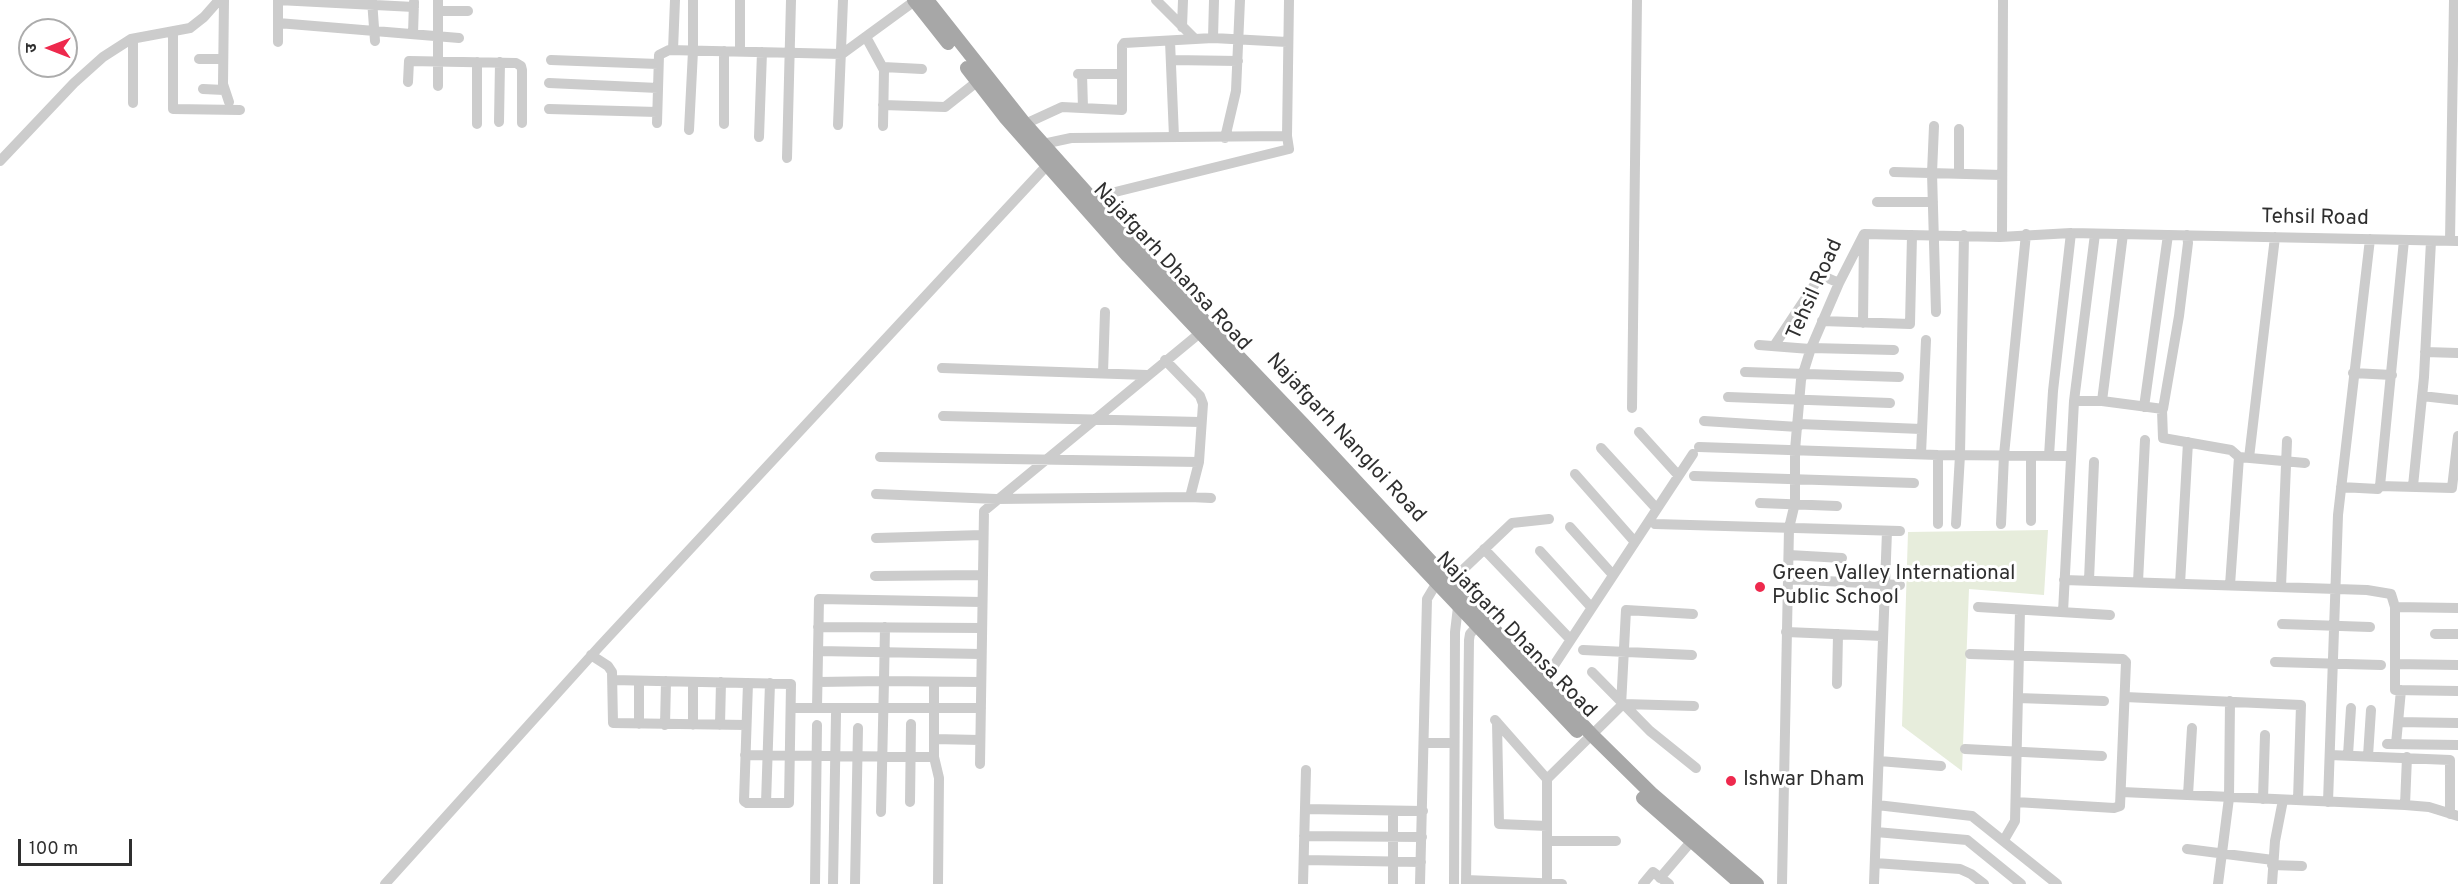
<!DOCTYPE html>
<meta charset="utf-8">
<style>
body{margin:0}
#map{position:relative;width:2458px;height:884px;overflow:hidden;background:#fff;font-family:Overpass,"Noto Sans Devanagari",sans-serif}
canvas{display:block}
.north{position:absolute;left:18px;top:18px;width:60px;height:60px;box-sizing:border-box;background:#fff;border:2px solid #acacac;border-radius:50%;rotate:270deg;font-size:16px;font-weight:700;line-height:24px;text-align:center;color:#2f2f2f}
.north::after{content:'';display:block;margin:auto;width:21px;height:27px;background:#ee294d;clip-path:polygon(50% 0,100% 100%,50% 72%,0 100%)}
.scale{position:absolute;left:18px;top:839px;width:114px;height:27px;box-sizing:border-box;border:3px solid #2f2f2f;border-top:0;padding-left:8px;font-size:18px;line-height:21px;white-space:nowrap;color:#2f2f2f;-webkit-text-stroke:4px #fff;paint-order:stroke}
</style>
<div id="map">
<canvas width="2458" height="884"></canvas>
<div class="north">उ</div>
<div class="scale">100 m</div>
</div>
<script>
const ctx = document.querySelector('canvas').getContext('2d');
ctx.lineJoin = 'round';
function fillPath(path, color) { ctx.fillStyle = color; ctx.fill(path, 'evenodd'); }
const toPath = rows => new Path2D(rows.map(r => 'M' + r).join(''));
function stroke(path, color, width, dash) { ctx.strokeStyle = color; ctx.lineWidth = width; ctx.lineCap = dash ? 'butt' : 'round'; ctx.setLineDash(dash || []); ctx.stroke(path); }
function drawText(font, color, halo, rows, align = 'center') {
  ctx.font = font + ' Overpass,sans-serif'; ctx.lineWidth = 6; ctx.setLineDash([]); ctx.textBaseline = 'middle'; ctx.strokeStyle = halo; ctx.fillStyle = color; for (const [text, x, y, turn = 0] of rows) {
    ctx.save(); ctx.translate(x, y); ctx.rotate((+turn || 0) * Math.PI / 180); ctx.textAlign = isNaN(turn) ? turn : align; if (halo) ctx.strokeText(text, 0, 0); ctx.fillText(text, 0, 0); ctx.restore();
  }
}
const green = toPath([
 [2048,530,2044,595,1969,589,1962,771,1902,726,1908,532]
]);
const minor = toPath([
 [224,0,223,84,229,102],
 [278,0,414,7],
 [278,0,278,42],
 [372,0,375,41],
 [1156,0,1195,39],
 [438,11,468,11],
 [278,23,459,38],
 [1182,27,1183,0],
 [173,33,173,109,240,110],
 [413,34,414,2],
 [866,37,884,70,883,126],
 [1213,38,1214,0],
 [1170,41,1174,137],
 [673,50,675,0],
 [740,52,740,0],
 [199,59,223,59],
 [551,60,658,64],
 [1172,60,1238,61],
 [477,62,477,124],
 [883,67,922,69],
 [1078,74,1122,74],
 [1082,74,1083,108],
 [408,82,409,61,516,63,521,66,522,70,522,123],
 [549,83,658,88],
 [438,86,438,0],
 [203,89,224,90],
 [133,103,133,39],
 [883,105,945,107,978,81],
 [549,109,657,112],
 [499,122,500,62],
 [657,123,659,55,669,50,842,54,916,0],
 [724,124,724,51],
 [1025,124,1062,107,1122,110,1122,46,1124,43,1213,38,1287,42],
 [838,125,843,0],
 [1934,126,1932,173,1936,312],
 [689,130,693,51,693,0],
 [759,137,762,52],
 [1225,138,1236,91,1240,0],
 [1038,148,1043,144,1071,138,1287,136,1289,0],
 [787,158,791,0],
 [0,161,74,83,103,57,131,39,190,28,204,17,219,0],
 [1894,172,2002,175],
 [1959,174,1959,129],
 [1091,198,1289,149,1287,136],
 [1877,202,1933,202],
 [2002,236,2003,0],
 [2450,241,2454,0],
 [1822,321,1910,324,1912,235],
 [1863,323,1864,236],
 [1759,345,1810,349],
 [1774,346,1819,278,1823,276,1839,283],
 [1811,348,1894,350],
 [2425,352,2458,353],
 [942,368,1147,375],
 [1745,372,1899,377],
 [1103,373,1105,312],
 [2353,373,2392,375],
 [2422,396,2458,400],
 [1728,397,1890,403],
 [2074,401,2102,401,2163,409,2179,316,2188,243,2187,235],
 [2102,401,2123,234],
 [2144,407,2168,235],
 [1632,408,1637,0],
 [2162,410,2163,438,2231,450,2239,457,2305,463],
 [943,416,1200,422],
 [1704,421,1798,427],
 [1799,424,1921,429],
 [1639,432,1678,475],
 [1699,447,1938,455,2070,456],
 [1601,448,1656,508],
 [1921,454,1926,340],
 [2049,456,2053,391,2071,233],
 [880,457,1199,462],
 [2249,458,2275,237],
 [1575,474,1634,541],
 [1694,476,1914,483],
 [2380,486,2452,488,2458,436],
 [2413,486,2424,377,2431,241],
 [2341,487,2378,489,2380,486,2404,240],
 [876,494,996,499,1190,497,1199,462,1203,404,1200,396,1165,360],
 [1190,497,1211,498],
 [1760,503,1837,506],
 [2031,521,2031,456],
 [1655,524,1900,531],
 [1938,524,1938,455],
 [1956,524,1960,455,1964,235],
 [2001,524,2004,455,2026,234],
 [1570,527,1613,575],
 [876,538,983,535],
 [1484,549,1570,639],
 [1540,551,1591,607],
 [1789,555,1842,558],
 [875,576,982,575],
 [1788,579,1900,585],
 [2064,580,2367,590,2391,594,2395,607,2458,608],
 [2089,580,2094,462],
 [1450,582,1512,523,1549,519],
 [2138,582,2145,440],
 [2180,584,2188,442],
 [2230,585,2239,457],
 [2281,587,2287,441],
 [1978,607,2110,615],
 [2395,607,2395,690,2458,691],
 [2063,612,2074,401,2095,234],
 [2282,624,2370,627],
 [818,627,982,628],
 [1786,632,1883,636],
 [2435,634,2458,634],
 [1583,650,1692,655],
 [818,651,981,654],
 [1970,654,2123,659,2126,662,2120,806,2114,808,2016,802],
 [591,655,608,666,612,672,613,723,746,725],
 [2275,662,2381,665],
 [2395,664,2458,665],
 [1592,672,1650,731,1696,768],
 [613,680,791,684,789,803,747,803,744,801,748,683],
 [818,682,884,681,885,627],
 [934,682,934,757,939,778,938,884],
 [1543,682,1693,454],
 [1837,684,1838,634],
 [2125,697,2301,705,2298,800],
 [2018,698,2104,701],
 [1623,704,1694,706],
 [792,708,981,708],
 [817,708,819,599,982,602],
 [1495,720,1547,779],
 [1497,722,1499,824,1547,826],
 [2398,722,2458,723],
 [639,724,639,681],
 [665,725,666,681],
 [693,725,693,682],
 [720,725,721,682],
 [934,739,980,740],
 [1424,743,1454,743],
 [2387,744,2458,745],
 [2396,744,2401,690],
 [1965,749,2102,756],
 [745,755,934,757],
 [2330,755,2450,760,2450,814],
 [2348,755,2351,708],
 [2368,756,2371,710],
 [1879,761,1941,766],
 [980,764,984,511,1206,328],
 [2122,792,2405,805,2429,807,2458,816],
 [2188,795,2192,728],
 [2263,799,2265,735],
 [910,802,911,724],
 [2328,802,2338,515,2370,239],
 [766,803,770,683],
 [1877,805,1972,816,2057,884],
 [2405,805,2407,757],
 [1305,809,1423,811],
 [1393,811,1393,884],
 [881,812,884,681,981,682],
 [1876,832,1967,840,2021,884],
 [1304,836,1422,837],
 [2004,840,2015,821,2020,610],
 [1547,841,1616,841],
 [2187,849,2273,860],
 [1304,860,1421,862],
 [1875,863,1960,869,1971,874,1984,884],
 [2272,865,2302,866],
 [1660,878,1695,837],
 [1466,880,1562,884],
 [385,884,599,647,1052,160],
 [815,884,817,725],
 [833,884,836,714],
 [855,884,858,728],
 [1303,884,1306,770],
 [1420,884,1427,599,1436,584],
 [1454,884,1455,632,1458,607],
 [1466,884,1469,640,1470,634,1477,626],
 [1547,884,1547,779,1621,706,1626,610,1693,614],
 [1643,884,1653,872,1669,884],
 [1782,884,1789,528,1795,503,1795,450,1801,380,1811,348,1839,283,1864,234,2000,237,2071,233,2458,241],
 [1874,884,1887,531],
 [2218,884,2229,798,2230,701],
 [2272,884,2275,841,2283,800]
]);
const major = toPath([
 [914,0,948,43],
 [927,0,1025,124,1152,266,1303,424,1592,735,1651,793,1757,884],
 [967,68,1005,117,1128,256,1577,731],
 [1643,798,1741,884]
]);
const markers = [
 [1760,587,6,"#ee294d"],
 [1731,781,6,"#ee294d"]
];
const streetNames = [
 ["Tehsil Road",2315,219,1],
 ["Najafgarh Dhansa Road",1171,268,47],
 ["Tehsil Road",1816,290,-66],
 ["Najafgarh Nangloi Road",1345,439,47],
 ["Najafgarh Dhansa Road",1515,636,46]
];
const poiNames = [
 ["Green Valley International",1772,575],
 ["Public School",1772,599],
 ["Ishwar Dham",1743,781]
];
fillPath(green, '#e7eddc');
stroke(minor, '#ccc', 10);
stroke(major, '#a7a7a7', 14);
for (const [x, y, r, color] of markers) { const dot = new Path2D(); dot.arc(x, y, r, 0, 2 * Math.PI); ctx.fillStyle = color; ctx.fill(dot); stroke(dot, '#fff', 2); }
drawText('21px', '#2f2f2f', '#fff', streetNames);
drawText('21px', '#2f2f2f', '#fff', poiNames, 'left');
</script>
